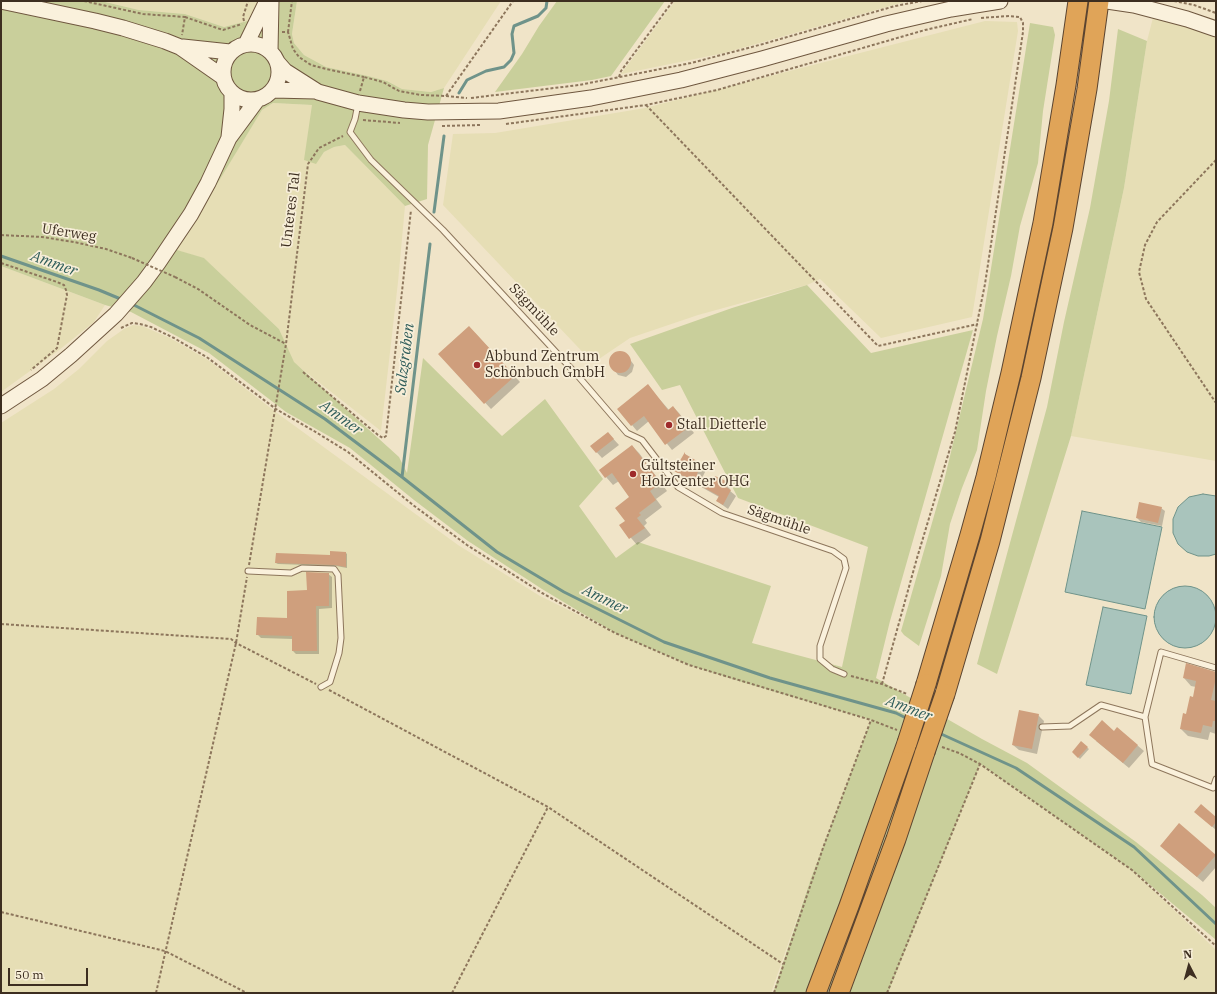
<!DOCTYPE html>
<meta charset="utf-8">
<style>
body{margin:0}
#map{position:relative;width:1217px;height:994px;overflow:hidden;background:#f0e4c8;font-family:"IBM Plex Serif",serif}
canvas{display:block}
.frame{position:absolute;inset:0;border:2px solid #3d2e20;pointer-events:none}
.north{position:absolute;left:1169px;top:946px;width:40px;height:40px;-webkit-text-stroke:3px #f7eed8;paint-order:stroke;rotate:354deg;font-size:11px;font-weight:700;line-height:16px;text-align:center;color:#3d2e20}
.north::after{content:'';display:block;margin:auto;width:14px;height:18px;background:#3d2e20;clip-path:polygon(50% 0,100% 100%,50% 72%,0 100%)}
.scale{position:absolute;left:8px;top:968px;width:80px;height:18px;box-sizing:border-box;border:2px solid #3d2e20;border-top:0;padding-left:5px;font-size:12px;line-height:14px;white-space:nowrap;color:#3d2e20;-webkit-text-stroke:3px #f7eed8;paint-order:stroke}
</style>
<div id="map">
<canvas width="1217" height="994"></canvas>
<div class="frame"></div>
<div class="north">N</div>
<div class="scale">50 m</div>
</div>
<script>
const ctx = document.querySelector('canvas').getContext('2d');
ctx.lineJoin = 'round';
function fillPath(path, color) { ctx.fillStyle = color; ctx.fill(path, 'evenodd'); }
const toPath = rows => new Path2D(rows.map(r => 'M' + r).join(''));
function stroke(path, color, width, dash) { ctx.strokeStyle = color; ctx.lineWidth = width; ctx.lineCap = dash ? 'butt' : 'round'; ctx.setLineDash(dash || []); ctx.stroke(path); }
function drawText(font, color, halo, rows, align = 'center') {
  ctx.font = font + ' "IBM Plex Serif",serif'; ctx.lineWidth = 3.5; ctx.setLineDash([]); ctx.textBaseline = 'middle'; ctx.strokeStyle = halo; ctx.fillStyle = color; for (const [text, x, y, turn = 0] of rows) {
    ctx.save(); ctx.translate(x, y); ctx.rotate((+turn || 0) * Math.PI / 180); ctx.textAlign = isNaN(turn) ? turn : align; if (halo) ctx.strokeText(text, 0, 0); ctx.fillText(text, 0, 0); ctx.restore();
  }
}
const farmland = toPath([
 [101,1,259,1,251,20,224,27,185,14,139,10],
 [297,1,501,1,444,88,431,92,402,89,387,81,368,76,326,67,304,55,294,43,292,34],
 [675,1,908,1,724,53,621,74],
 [1155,10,1216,29,1216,461,1071,436,1124,188,1147,41],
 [985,21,1017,22,1018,31,972,317,881,338,820,279,807,285,698,315,630,338,593,363,443,205,453,134,495,133,645,108],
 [273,103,312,105,316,163,324,152,334,147,345,145,405,206,398,282,381,431,293,362,279,329,205,259,176,250,262,110],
 [1,266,105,305,94,322,59,350,1,392],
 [133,325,142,326,170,338,208,360,277,413,458,545,540,596,615,633,689,665,738,681,871,720,811,878,771,993,1,993,1,423,54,389,79,369,107,341,124,329],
 [980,764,1132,870,1216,950,1216,993,885,993]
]);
const green = toPath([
 [1,1,101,1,139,10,185,14,224,27,251,20,259,1,297,1,292,34,294,43,304,55,326,67,368,76,387,81,402,89,431,92,444,88,428,145,427,199,405,206,345,145,334,147,324,152,316,164,304,160,312,105,273,103,262,110,177,250,204,258,279,329,294,362,399,457,407,473,423,358,502,436,545,399,603,479,579,506,616,558,638,542,771,586,752,643,842,667,868,547,738,498,680,385,662,390,630,344,732,308,807,285,871,353,973,330,890,621,876,678,982,739,1027,763,1136,842,1202,895,1216,908,1216,936,1215,939,1132,870,980,764,888,993,773,993,811,878,871,720,738,681,689,665,615,633,542,589,468,541,414,500,350,448,286,412,209,353,131,312,105,305,1,266],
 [557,1,665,1,611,76,592,80,495,92,522,54,539,26],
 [1030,23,1053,27,1055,35,1043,111,1038,163,1020,226,1011,276,997,336,986,391,977,450,962,488,950,524,941,576,919,646,904,635,901,631,944,481,983,319],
 [1118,29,1147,41,1124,188,1071,436,997,674,977,664,1047,407,1064,322,1090,208,1109,101]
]);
const water = toPath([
 [1203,494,1216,496,1216,554,1209,556,1198,556,1187,552,1178,544,1173,533,1173,519,1178,507,1189,497,1203,494],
 [1082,511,1162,527,1145,609,1065,592,1082,511],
 '1154 617a31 31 0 1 1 62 0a31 31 0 1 1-62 0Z',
 [1103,607,1147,616,1131,694,1086,685,1103,607]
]);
const shadow = toPath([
 [475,333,520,382,491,409,440,354],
 [618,352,626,354,634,365,632,372,626,377,618,375,610,364,611,356],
 [648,386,669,410,673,407,679,413,694,433,672,450,649,421,637,431,632,425],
 [608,433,619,445,602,458,591,446],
 [632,446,639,453,667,491,656,499,662,507,645,520,647,523,644,526,651,535,637,545,621,526,626,521,631,497,619,481,613,485,600,470],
 [685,454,706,470,702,478,712,483,725,482,730,487,729,490,736,496,728,509,717,501,719,497,680,475,676,470],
 [1161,508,1165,511,1162,526,1141,522,1137,518],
 [346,553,347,554,347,568,336,566,278,564,276,563,331,556],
 [328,574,332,577,332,608,319,609,319,654,296,654,293,651,293,639,261,638,257,634,288,619,308,591],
 [1216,672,1216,734,1210,732,1208,740,1188,736,1181,729,1194,698,1196,687,1191,686,1184,678],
 [1038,715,1044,721,1037,754,1019,750,1013,745],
 [1117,728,1144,751,1129,768,1096,741,1114,732],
 [1081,743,1089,749,1080,759,1073,752],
 [1199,815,1216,818,1216,830],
 [1179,825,1216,856,1216,867,1203,882,1167,852]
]);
const stream = toPath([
 [459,93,467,80,486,71,504,67,511,60,514,53,512,34,514,26,538,16,546,8,547,1],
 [434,212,444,136],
 [1,256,99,290,123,300],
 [130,303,199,338,325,419,402,477,497,552,564,592,664,642,770,678,896,713,908,719],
 [402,477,430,244],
 [939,733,1016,768,1134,847,1216,924]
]);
const building = toPath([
 [469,326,515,376,484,404,438,354],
 '609 362a11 11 0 1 1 22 0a11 11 0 1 1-22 0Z',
 [648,384,668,410,673,406,689,427,665,445,644,416,631,426,617,409],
 [608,432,614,439,596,453,590,446],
 [632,445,661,483,650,491,656,500,639,513,641,515,637,518,645,528,629,539,619,525,625,521,615,508,629,497,612,473,605,478,599,470],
 [685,452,685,454,702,464,697,474,712,482,715,476,726,481,724,486,731,490,723,505,716,501,719,496,674,471],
 [1139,502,1162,507,1158,523,1136,518],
 [330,551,346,552,346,567,334,565,275,563,276,553,330,555],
 [306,572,329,573,329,606,316,606,317,651,292,651,292,636,256,635,257,617,287,618,287,591,307,590],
 [1186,663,1216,672,1216,678,1211,700,1216,701,1216,721,1213,721,1212,727,1203,725,1201,733,1180,729,1183,713,1186,714,1190,696,1193,697,1196,681,1183,678],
 [1019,710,1039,714,1032,749,1012,745],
 [1102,720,1114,731,1117,727,1138,745,1123,763,1089,735],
 [1081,741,1088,747,1078,758,1072,752],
 [1201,804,1216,817,1216,822,1212,827,1194,812],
 [1179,823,1216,855,1197,877,1160,846]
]);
const path = toPath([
 [84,1,143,14,185,17,182,35],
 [1174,1,1194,5,1216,13],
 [185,17,223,30,242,24],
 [244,21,243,17,248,1],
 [282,32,288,32,293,49,299,57,311,65,326,69,364,77],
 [288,32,292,1],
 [619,77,621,71,673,1],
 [360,91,364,77,383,82,399,91,421,95,446,96,513,1],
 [446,96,467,98],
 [471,98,579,85,691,63,763,44,895,6,922,1],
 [646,105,878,346,978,324],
 [363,120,400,123],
 [506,124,646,105,717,90,925,30,973,19],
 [442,126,480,125],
 [1216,160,1157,222,1145,245,1139,272,1146,299,1216,403],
 [1,235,42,237,74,242,106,249,132,258],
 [1,263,57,282,64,285,66,290,67,295,57,348,31,370],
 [175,277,198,289,250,325,286,344],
 [121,328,132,323,140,324,151,327,174,338,208,358,276,409,314,431,348,452,413,505,467,545,542,593,615,633,689,665,871,720,897,730],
 [303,372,378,435,383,438,386,436,411,210],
 [249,565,286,344,308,164,319,148,343,136],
 [1,624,231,639,236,643,316,684],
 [851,676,882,684,907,694],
 [882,684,917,558,955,432,985,284,1023,32,1023,23,1020,17,1009,16,980,18],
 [329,690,548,807,783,964],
 [942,747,959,753,980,764,1132,870,1216,946],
 [1,912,165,951,247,993],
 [156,993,236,643,247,577],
 [452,993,548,807],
 [774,993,823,848,871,720],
 [887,993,980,764]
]);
const lane = toPath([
 [358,104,355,119,350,132,371,160,443,230,578,376,627,433,642,440,678,487,722,513,833,551,844,559,846,568,820,646,820,659,832,669,844,674],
 [248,571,291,573,302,568,334,569,338,575,341,638,339,653,330,682,321,687],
 [1216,668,1161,652,1145,717,1152,764,1213,788,1216,779],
 [1042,727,1070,726,1101,705,1145,717]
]);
const secondary = toPath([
 [1,1,95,21,123,28,165,41,180,47,223,77],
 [1107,1,1134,5,1187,19,1216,29],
 '223 72a28 28 0 1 1 56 0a28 28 0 1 1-56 0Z',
 [246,44,267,1],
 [183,47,230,52],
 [270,51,271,1],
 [278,63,285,71,318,92,358,103,404,110,428,112,499,111,591,98,681,80,762,59,886,24,951,9,1000,1],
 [273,90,316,91],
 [229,137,232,109,232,93],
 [1,406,42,379,71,355,116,314,144,282,158,263,191,214,208,183,229,138,257,100]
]);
const highway = toPath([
 [926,684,970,535,986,477,1011,373,1043,223,1066,85,1078,1],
 [945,694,990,541,1031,378,1063,228,1087,89,1099,1],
 [816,993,849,906,907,743],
 [839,993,896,839,925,752]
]);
const pathBridge = toPath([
 [132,258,175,277]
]);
const highwayBridge = toPath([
 [907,743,926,684],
 [925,752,945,694]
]);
const markers = [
 [477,365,4,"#9e2a2b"],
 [669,425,4,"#9e2a2b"],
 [633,474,4,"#9e2a2b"]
];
const streetNames = [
 ["Unteres Tal",291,210,-83],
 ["Uferweg",69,233,9],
 ["Sägmühle",534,310,47],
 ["Sägmühle",779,520,19]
];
const poiNames = [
 ["Abbund Zentrum",485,357],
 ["Schönbuch GmbH",485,373],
 ["Stall Dietterle",677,425],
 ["Gültsteiner",641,466],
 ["HolzCenter OHG",641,482]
];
const waterNames = [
 ["Ammer",54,264,20],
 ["Salzgraben",405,359,-83],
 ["Ammer",341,418,36],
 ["Ammer",605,600,26],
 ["Ammer",909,709,21]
];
fillPath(farmland, '#e6deb5');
fillPath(green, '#c9cf9b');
fillPath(water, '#a9c4bc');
stroke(water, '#6f938a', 1);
fillPath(shadow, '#0003');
stroke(stream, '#6f938a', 3);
fillPath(building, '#cf9f7d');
stroke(lane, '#8d765c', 7);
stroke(secondary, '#6f573f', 17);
stroke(highway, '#5b4430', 21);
stroke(path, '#8d765c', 2, [3, 2]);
stroke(lane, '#faf1dc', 5);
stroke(secondary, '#faf1dc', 15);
stroke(highway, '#e0a458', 19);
stroke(highwayBridge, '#5b4430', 21, []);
stroke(pathBridge, '#8d765c', 2, [3, 2]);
stroke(highwayBridge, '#e0a458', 19);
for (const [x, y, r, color] of markers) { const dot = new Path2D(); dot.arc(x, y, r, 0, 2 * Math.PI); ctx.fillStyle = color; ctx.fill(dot); stroke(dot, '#f7eed8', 1.5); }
drawText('14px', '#3d2e20', '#f7eed8', streetNames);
drawText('14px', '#3d2e20', '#f7eed8', poiNames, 'left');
drawText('italic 15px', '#2f5d5a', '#f7eed8', waterNames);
</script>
